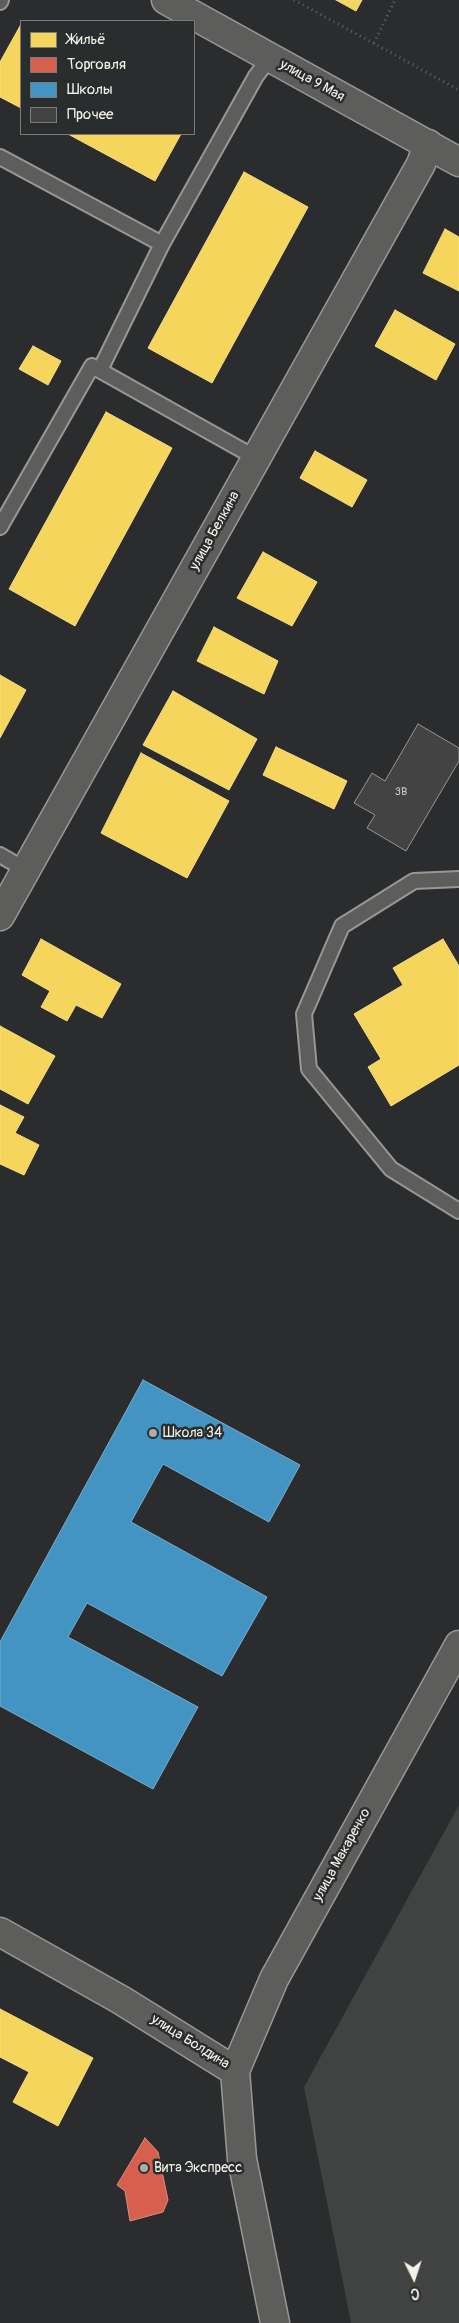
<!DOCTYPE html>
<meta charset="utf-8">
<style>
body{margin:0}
#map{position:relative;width:459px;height:2323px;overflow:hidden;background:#2b2c2d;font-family:Pangolin,sans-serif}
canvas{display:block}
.legend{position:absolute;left:20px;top:20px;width:175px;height:115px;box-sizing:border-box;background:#2a2d2e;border:1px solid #7b7b78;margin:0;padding:6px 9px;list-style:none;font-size:15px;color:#f4f1e8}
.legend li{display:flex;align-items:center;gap:10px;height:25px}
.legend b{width:25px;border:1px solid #7b7b78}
.north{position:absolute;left:389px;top:2253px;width:50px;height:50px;-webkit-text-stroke:4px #2a2d2e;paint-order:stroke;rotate:176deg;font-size:14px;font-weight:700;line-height:20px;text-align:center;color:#f4f1e8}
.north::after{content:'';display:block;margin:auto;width:18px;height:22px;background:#f4f1e8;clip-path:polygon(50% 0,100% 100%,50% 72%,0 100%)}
</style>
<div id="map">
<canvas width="459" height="2323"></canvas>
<ul class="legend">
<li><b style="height:14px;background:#f6d55c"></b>Жильё</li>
<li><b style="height:14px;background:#d6604d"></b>Торговля</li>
<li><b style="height:14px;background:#4393c3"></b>Школы</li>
<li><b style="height:14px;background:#434344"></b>Прочее</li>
</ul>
<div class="north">С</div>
</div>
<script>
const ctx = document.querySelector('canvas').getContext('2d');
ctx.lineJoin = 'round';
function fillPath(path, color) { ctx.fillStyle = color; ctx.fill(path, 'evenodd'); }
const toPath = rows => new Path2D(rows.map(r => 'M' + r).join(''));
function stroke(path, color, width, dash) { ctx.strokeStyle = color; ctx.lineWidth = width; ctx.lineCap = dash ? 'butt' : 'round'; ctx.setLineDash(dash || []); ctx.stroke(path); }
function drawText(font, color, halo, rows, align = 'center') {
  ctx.font = font + ' Pangolin,sans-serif'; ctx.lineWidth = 5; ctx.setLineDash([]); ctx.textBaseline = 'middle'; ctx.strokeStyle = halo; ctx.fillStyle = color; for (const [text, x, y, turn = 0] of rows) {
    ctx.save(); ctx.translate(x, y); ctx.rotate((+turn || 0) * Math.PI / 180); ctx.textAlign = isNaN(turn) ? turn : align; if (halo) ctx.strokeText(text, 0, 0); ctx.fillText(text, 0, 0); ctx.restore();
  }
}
const green = toPath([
 [459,1805,459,2323,351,2323,304,2087]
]);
const homes = toPath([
 [336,0,362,0,356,11,336,0],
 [20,26,21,27,21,108,0,97,0,62,20,26],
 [68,134,181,134,155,181,68,134],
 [244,172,308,207,212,383,148,348,244,172],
 [445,229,459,237,459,291,423,273,445,229],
 [395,310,455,344,436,380,375,346,395,310],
 [33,346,61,361,48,385,19,369,33,346],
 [106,412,172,448,75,626,9,589,106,412],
 [315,451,367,480,352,507,300,478,315,451],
 [263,552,317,582,292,626,237,598,263,552],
 [214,627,278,661,264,694,197,661,214,627],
 [0,675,26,690,0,738,0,675],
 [173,691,257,739,229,790,143,745,173,691],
 [276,747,347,781,334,809,263,775,276,747],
 [141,753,229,801,187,878,101,833,141,753],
 [41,939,121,984,102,1018,76,1005,67,1021,41,1007,50,991,22,975,41,939],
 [443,939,459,966,459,1065,391,1106,368,1067,381,1059,354,1014,403,985,393,968,443,939],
 [0,1026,55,1056,28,1104,0,1089,0,1026],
 [0,1105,24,1117,15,1133,39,1145,24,1175,0,1164,0,1105],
 [0,2009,93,2058,58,2126,13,2102,29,2072,0,2057,0,2009]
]);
const shops = toPath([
 [145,2138,158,2152,168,2200,163,2212,130,2221,125,2191,117,2185,145,2138]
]);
const schools = toPath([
 [143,1380,300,1465,269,1522,163,1464,131,1522,267,1597,222,1676,87,1603,68,1637,198,1707,153,1789,0,1706,0,1642,143,1380]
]);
const building = toPath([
 [418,724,459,748,459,761,406,851,367,828,375,815,354,803,372,773,385,781,418,724]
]);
const path = toPath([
 [294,0,459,90],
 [374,43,395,0]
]);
const lane = toPath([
 [0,2,1,0],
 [0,157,162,244],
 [100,370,162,244,256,76,270,58],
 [0,527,92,366,256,458],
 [0,855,26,870],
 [459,879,414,881,342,926,304,1014,309,1069,391,1169,459,1211]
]);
const street = toPath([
 [0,916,421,164,428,144]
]);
const secondary = toPath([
 [0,1932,121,2000,235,2071]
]);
const primary = toPath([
 [166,0,459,162],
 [275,2323,242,2159,235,2071,274,1979,459,1645]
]);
const markers = [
 [153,1433,5,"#aeaca7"],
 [144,2168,5,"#aeaca7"]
];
const numberNames = [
 ["3В",401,792]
];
const streetNames = [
 ["улица 9 Мая",312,81,29],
 ["улица Белкина",215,531,-61],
 ["улица Макаренко",342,1855,-61],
 ["улица Болдина",190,2042,32]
];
const poiNames = [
 ["Школа 34",163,1433],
 ["Вита Экспресс",154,2168]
];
fillPath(green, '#414242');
fillPath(homes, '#f6d55c');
stroke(homes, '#f5dd86', 1);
fillPath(shops, '#d6604d');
stroke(shops, '#df8c7c', 1);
fillPath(schools, '#4393c3');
stroke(schools, '#78afce', 1);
fillPath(building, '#434344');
stroke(building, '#979796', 1);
stroke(lane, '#979796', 18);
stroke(street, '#979796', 31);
stroke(secondary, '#979796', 31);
stroke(primary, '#979796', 31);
stroke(path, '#646464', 3, [1, 4]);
stroke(lane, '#5d5d5c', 14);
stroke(street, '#5d5d5c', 28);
stroke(secondary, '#5d5d5c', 28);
stroke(primary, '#5d5d5c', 28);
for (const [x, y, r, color] of markers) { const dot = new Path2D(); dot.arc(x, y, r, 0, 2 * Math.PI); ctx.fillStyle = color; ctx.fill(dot); stroke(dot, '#2a2d2e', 2); }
drawText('11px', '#c8c6bf', null, numberNames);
drawText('14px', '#f4f1e8', '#2a2d2e', streetNames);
drawText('14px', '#f4f1e8', '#2a2d2e', poiNames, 'left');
</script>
